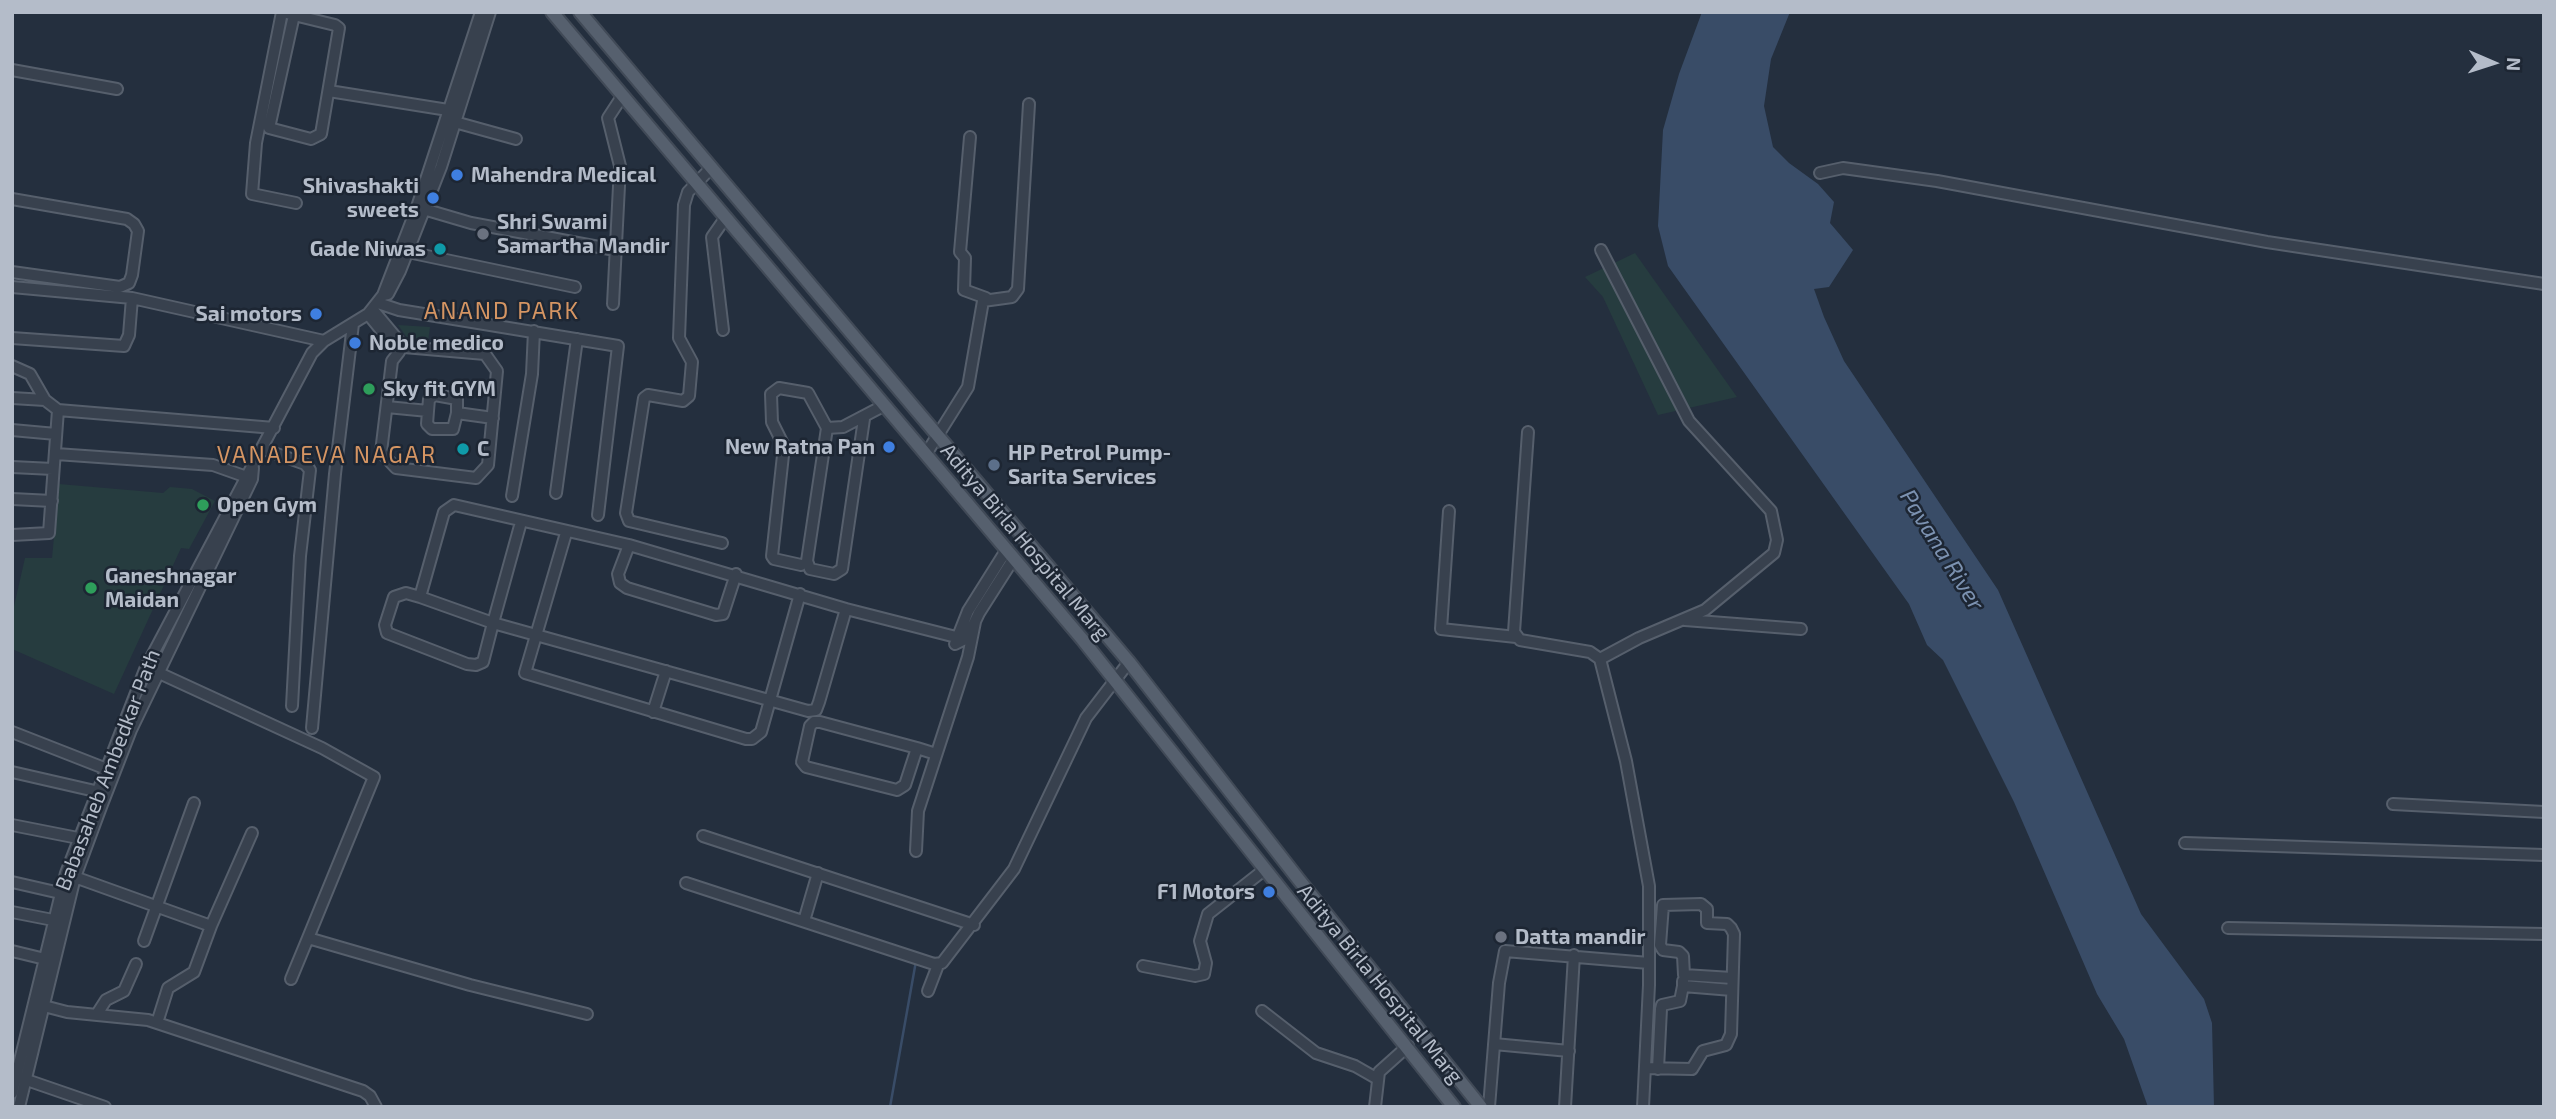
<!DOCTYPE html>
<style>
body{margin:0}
#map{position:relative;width:2556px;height:1119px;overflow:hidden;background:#242f3e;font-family:"Exo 2",sans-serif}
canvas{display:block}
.frame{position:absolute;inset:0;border:14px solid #b4bcc9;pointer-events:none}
.north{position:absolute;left:2458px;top:28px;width:70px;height:70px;-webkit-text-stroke:5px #1d2633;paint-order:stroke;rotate:93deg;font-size:19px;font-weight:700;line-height:28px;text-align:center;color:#b4bcc9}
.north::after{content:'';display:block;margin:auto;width:24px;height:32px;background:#b4bcc9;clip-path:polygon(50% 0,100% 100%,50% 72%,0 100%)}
</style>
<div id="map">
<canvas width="2556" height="1119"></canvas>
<div class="frame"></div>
<div class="north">N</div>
</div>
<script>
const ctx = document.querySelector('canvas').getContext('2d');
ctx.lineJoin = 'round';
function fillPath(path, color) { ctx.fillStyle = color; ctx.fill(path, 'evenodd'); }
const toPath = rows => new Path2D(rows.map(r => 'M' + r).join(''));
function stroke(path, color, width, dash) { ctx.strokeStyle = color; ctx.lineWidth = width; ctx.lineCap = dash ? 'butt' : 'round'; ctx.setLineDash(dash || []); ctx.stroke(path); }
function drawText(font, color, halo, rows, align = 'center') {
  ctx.font = font + ' "Exo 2",sans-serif'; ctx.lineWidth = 5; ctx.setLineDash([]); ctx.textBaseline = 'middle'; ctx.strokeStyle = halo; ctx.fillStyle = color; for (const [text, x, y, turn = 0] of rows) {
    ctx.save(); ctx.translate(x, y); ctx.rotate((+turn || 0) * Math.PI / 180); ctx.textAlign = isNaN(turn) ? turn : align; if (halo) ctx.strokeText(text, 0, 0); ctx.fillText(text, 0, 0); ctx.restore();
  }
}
const green = toPath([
 [1635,253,1737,397,1658,415,1603,297,1585,277],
 [398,325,430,327,428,341,408,339],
 [59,484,163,493,170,487,192,489,215,501,189,549,181,548,114,694,12,649,12,615,25,558,52,558]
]);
const water = toPath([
 [1702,12,1790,12,1771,59,1764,106,1773,147,1789,163,1818,184,1834,202,1830,223,1853,250,1829,287,1814,289,1824,317,1844,361,1998,590,2141,914,2204,999,2212,1023,2214,1107,2148,1107,2124,1039,2097,994,2014,802,1943,660,1927,645,1909,604,1668,266,1658,226,1663,130,1679,74]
]);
const stream = toPath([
 [890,1107,916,961]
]);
const minor = toPath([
 [282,12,256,143,252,194,296,203],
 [283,12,294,15,335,25,339,28,321,134,311,139,269,128,294,15],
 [12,70,117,89],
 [329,91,448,110],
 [451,121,516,139],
 [970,137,960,252,965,258,964,290,986,298],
 [710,169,688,192,684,205,679,338,692,362,689,396,683,401,648,395,644,398,626,513,629,521,722,543],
 [1820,173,1843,168,1937,181,2267,242,2544,284],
 [12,199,127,219,134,224,138,231,132,275,129,283,120,287,12,272],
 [420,208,471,223,615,250],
 [1601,250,1689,421,1771,511,1777,540,1774,553,1705,610,1639,638,1600,659,1626,761,1649,886,1649,985,1643,1107],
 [403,251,575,287],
 [12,287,132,298,324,341],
 [383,295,388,294,400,271,441,167,490,12],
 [378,303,399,310,618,346,598,515],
 [613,304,620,166,608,118,623,95],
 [368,314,399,352,392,361,381,452,396,468,476,478,488,465,497,371,485,354,404,347,373,310],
 [723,330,712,237,726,217],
 [12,338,124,346,129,335,132,298],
 [12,366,30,374,45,400,58,410,274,428],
 [12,398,45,400],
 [387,407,428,411,427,424,432,429,453,429,457,413,493,418],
 [428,411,429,399,435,395,457,399,457,413],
 [827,428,843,427,885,405],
 [12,430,56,434],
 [1528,432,1514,632,1520,640,1590,652,1600,659],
 [263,449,305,464,310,470,300,556,292,706],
 [56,454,213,465,244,476],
 [926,454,968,387,983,301,1012,297,1018,289,1029,104],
 [12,467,53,469],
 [556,493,577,339],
 [512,496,532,374,534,331],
 [12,499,52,501],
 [1449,511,1441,629,1516,637],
 [521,522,493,623,808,711,816,710,819,702,846,609,956,637],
 [566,533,525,673,746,739,752,739,761,732,800,594],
 [12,535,49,533,58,410],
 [629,545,618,574,620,583,627,588,716,615,723,614,736,574],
 [1007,549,968,611,955,644,967,638,979,613,1014,558],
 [801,565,774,559,772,556,784,446,772,422,771,394,779,388,808,393,827,428,807,561,810,569,834,574,842,569,864,419],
 [420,597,406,593,394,597,385,625,387,633,467,664,476,665,483,662,493,623,420,597,444,512,454,505,629,545,846,609],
 [1685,620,1801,629],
 [146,667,322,748,374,777,308,938,470,985,587,1014],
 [653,712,666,671],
 [312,728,335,474,353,324],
 [12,732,104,768],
 [917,748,905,785,897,790,806,767,802,762,810,726,814,722,820,722,917,748,936,754],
 [12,772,95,791],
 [2393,804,2544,812],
 [12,825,78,838],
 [703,836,974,925],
 [2185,843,2544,855],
 [916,851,918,811,968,657,975,622],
 [69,875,211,926,252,833],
 [12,882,60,893],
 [686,883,934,964,942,963,1014,869,1086,718,1129,662],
 [12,912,53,920],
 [804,921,818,873],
 [2228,928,2544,934],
 [144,941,194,803],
 [12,951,45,959],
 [1143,966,1195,976,1204,974,1206,963,1200,941,1208,914,1264,870],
 [291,979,308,938],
 [1683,981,1683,986,1732,990],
 [928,991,938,965],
 [40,1005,67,1012,148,1020,363,1091,370,1096,376,1107],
 [1262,1011,1316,1053,1355,1066,1376,1078],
 [97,1014,106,1000,124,991,136,964],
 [157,1023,168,988,194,972,211,926],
 [1494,1044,1569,1051],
 [1646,1068,1692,1069,1703,1051,1726,1045,1731,1034,1734,934,1731,928,1727,924,1707,923,1707,909,1701,904,1663,905,1660,945,1663,950,1679,952,1683,956,1684,975,1732,978],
 [1658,1069,1661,1009,1662,1005,1680,1001,1683,986],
 [18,1077,105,1107],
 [12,1093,66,873,146,667,312,353,324,341,368,314,383,295,417,207,481,12],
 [19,1107,75,877,101,807,131,730,252,479,253,468],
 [1375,1107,1379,1072,1408,1046],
 [1489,1107,1499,983,1505,951,1649,963],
 [1565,1107,1574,955]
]);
const major = toPath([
 [552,12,1082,639,1454,1107],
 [580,12,1129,662,1299,880,1481,1107]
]);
const markers = [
 [457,175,7,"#3f7fe0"],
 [433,198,7,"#3f7fe0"],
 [483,234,7,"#6b7280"],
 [440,249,7,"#0f9aa8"],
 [316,314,7,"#3f7fe0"],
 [355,343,7,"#3f7fe0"],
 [369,389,7,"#2e9e5b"],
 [889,447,7,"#3f7fe0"],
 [463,449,7,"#0f9aa8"],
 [994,465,7,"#5c6f8a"],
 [203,505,7,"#2e9e5b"],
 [91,588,7,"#2e9e5b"],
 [1269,892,7,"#3f7fe0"],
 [1501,937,7,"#6b7280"]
];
const poiNames = [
 ["Mahendra Medical",471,175],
 ["Shivashakti",419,186,"right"],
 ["sweets",419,210,"right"],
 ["Shri Swami",497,222],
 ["Samartha Mandir",497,246],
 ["Gade Niwas",426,249,"right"],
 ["Sai motors",302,314,"right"],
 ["Noble medico",369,343],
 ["Sky fit GYM",383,389],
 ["New Ratna Pan",875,447,"right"],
 ["C",477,449],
 ["HP Petrol Pump-",1008,453],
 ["Sarita Services",1008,477],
 ["Open Gym",217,505],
 ["Ganeshnagar",105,576],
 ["Maidan",105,600],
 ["F1 Motors",1255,892,"right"],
 ["Datta mandir",1515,937]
];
const streetNames = [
 ["Aditya Birla Hospital Marg",1025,542,50],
 ["Babasaheb Ambedkar Path",108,770,-69],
 ["Aditya Birla Hospital Marg",1380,984,51]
];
const neighbourhoodNames = [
 ["ANAND PARK",502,311],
 ["VANADEVA NAGAR",327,455]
];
const waterNames = [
 ["Pavana River",1942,550,58]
];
fillPath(green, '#263c3f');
fillPath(water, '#394c67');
stroke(stream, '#394c67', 2.5);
stroke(minor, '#565f6c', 14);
stroke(major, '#414a57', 16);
stroke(minor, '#38414e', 10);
stroke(major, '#56606e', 12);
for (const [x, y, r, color] of markers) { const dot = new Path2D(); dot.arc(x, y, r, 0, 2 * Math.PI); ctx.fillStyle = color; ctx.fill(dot); stroke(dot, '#1d2633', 2.5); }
drawText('bold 21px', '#b4bcc9', '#1d2633', poiNames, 'left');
drawText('21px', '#b4bcc9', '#1d2633', streetNames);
ctx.letterSpacing = '2px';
drawText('23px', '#d59563', '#1d2633', neighbourhoodNames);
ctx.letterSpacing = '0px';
drawText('italic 23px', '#7c92b1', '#1d2633', waterNames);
</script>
